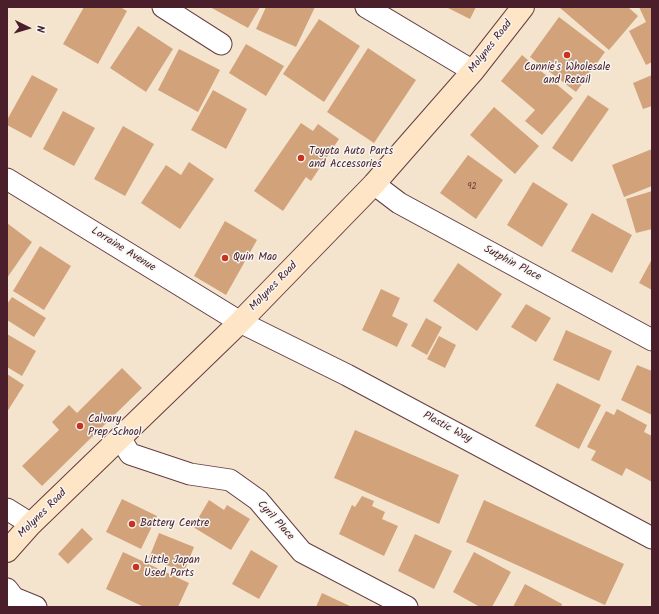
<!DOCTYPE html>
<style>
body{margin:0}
#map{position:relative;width:659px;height:614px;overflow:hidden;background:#f4e4ce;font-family:Kalam,sans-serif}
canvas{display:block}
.frame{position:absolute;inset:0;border:8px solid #4a1f2b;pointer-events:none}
.north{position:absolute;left:8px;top:8px;width:40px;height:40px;-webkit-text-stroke:3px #f6f6f2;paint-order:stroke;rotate:95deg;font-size:11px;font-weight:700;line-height:16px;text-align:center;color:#4a1f2b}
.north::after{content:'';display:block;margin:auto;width:14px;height:18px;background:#4a1f2b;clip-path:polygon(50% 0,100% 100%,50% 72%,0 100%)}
</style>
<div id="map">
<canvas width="659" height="614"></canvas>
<div class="frame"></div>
<div class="north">N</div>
</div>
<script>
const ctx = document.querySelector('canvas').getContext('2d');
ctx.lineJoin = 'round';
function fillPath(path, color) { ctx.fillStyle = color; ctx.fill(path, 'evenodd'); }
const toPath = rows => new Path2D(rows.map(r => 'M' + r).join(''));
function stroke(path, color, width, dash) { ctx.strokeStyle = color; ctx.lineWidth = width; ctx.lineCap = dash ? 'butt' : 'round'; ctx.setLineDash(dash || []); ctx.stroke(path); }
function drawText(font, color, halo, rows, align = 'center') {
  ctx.font = font + ' Kalam,sans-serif'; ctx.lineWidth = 3; ctx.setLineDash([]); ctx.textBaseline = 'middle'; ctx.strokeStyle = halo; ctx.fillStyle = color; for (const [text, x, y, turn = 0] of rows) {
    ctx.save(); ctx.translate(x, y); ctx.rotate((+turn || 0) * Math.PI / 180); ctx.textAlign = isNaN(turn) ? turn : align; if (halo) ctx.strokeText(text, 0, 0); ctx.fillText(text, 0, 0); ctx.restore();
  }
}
const building = toPath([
 [84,7,120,7,127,11,98,64,63,44],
 [210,7,260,7,248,28],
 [266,7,315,7,296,47,256,29],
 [446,7,476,7,470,19],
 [559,7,628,7,638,16,609,50],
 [639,7,652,7,652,62,646,65,629,31,646,22],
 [559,17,605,52,576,92,530,57],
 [319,19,360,46,324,102,283,74],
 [138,26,173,49,146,92,110,68],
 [246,44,284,66,266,96,229,73],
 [368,48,416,80,374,143,327,112],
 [179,49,220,70,198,112,158,90],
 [522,55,573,98,542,135,525,121,535,110,501,81],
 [32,75,58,89,31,138,7,125,7,120],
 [652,75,652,106,643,109,633,83],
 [213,90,247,109,226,149,191,130],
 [588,95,609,109,572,162,552,148],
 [494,107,539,146,515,174,470,135],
 [63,111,95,128,74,166,43,149],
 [301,123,313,131,318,124,339,139,311,181,306,177,283,211,254,191],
 [123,126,154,144,125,196,94,179],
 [652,149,652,186,624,197,612,165],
 [468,155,503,180,476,219,440,193],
 [189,162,214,179,180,229,141,203,166,165,181,175],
 [533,182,568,204,542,247,507,225],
 [652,191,652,229,636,233,626,199],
 [592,213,632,235,612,273,571,251],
 [225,221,257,240,226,295,194,276],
 [7,223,32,242,7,278],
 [40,246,71,266,44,310,13,291],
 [652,259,652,290,639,283],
 [458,263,502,294,477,331,433,301],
 [381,289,400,298,392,316,408,324,397,347,362,330],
 [12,297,46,318,34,337,7,320,7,304],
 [526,304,551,318,536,342,511,327],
 [426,318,442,327,427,355,411,346],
 [566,330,612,351,599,381,553,360],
 [7,334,36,351,22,376,7,367],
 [439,336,456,345,445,368,427,359],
 [637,365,652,371,652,415,621,400],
 [122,368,142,388,42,486,22,466,59,430,52,422,69,405,77,413],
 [7,374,24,385,7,412],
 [557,383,601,405,579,449,535,426],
 [617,409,647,425,644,432,652,436,652,482,626,468,622,476,591,460,596,451,587,447,606,411,614,415],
 [355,430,459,475,439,524,334,478],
 [362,496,374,501,372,506,385,512,382,519,398,526,384,556,339,534,352,505,355,507],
 [122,499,157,516,141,549,106,532],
 [209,500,224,510,227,505,250,519,231,550,193,527],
 [484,500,624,564,605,605,466,542],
 [82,528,93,539,68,564,58,554],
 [159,533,194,547,184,572,149,558],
 [415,534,452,551,434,589,398,571],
 [251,550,278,566,259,599,232,584],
 [123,552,189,583,178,607,144,607,106,589],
 [474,552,511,572,492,607,480,607,453,592],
 [525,584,562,604,561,607,513,607],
 [322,593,352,607,316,607]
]);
const minor = toPath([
 [163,7,221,44],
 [366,7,473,71],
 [7,179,240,322,347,375,652,538],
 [374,184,399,203,652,340],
 [120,438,130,454,190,474,230,480,258,500,302,552,407,607],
 [7,509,31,524],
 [7,589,14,598,36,607]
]);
const secondary = toPath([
 [7,551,31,524,240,322,374,184,473,71,523,7]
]);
const markers = [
 [567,55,4,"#c8321e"],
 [301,158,4,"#c8321e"],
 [225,258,4,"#c8321e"],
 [80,426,4,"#c8321e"],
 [132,524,4,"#c8321e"],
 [136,567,4,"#c8321e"]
];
const numberNames = [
 ["92",472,187]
];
const streetNames = [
 ["Molynes Road",491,47,-52],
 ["Lorraine Avenue",123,250,32],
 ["Sutphin Place",512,264,28],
 ["Molynes Road",274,287,-46],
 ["Plastic Way",447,428,28],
 ["Molynes Road",43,514,-45],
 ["Cyril Place",275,521,48]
];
const poiNames = [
 ["Connie's Wholesale",567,68,"center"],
 ["and Retail",567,81,"center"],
 ["Toyota Auto Parts",309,152],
 ["and Accessories",309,165],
 ["Quin Mao",233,258],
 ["Calvary",88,420],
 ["Prep School",88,433],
 ["Battery Centre",140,524],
 ["Little Japan",144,561],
 ["Used Parts",144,574]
];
fillPath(building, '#d2a37b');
stroke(minor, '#643d43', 23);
stroke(secondary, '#643d43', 24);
stroke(minor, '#fff', 21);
stroke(secondary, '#fde5c5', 22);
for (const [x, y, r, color] of markers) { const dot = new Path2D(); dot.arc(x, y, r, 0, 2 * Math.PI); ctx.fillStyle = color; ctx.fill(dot); stroke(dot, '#f6f6f2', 1.5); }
drawText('9px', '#6c403f', null, numberNames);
drawText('11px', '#4a1f2b', '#f6f6f2', streetNames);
drawText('11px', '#4a1f2b', '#f6f6f2', poiNames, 'left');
</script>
